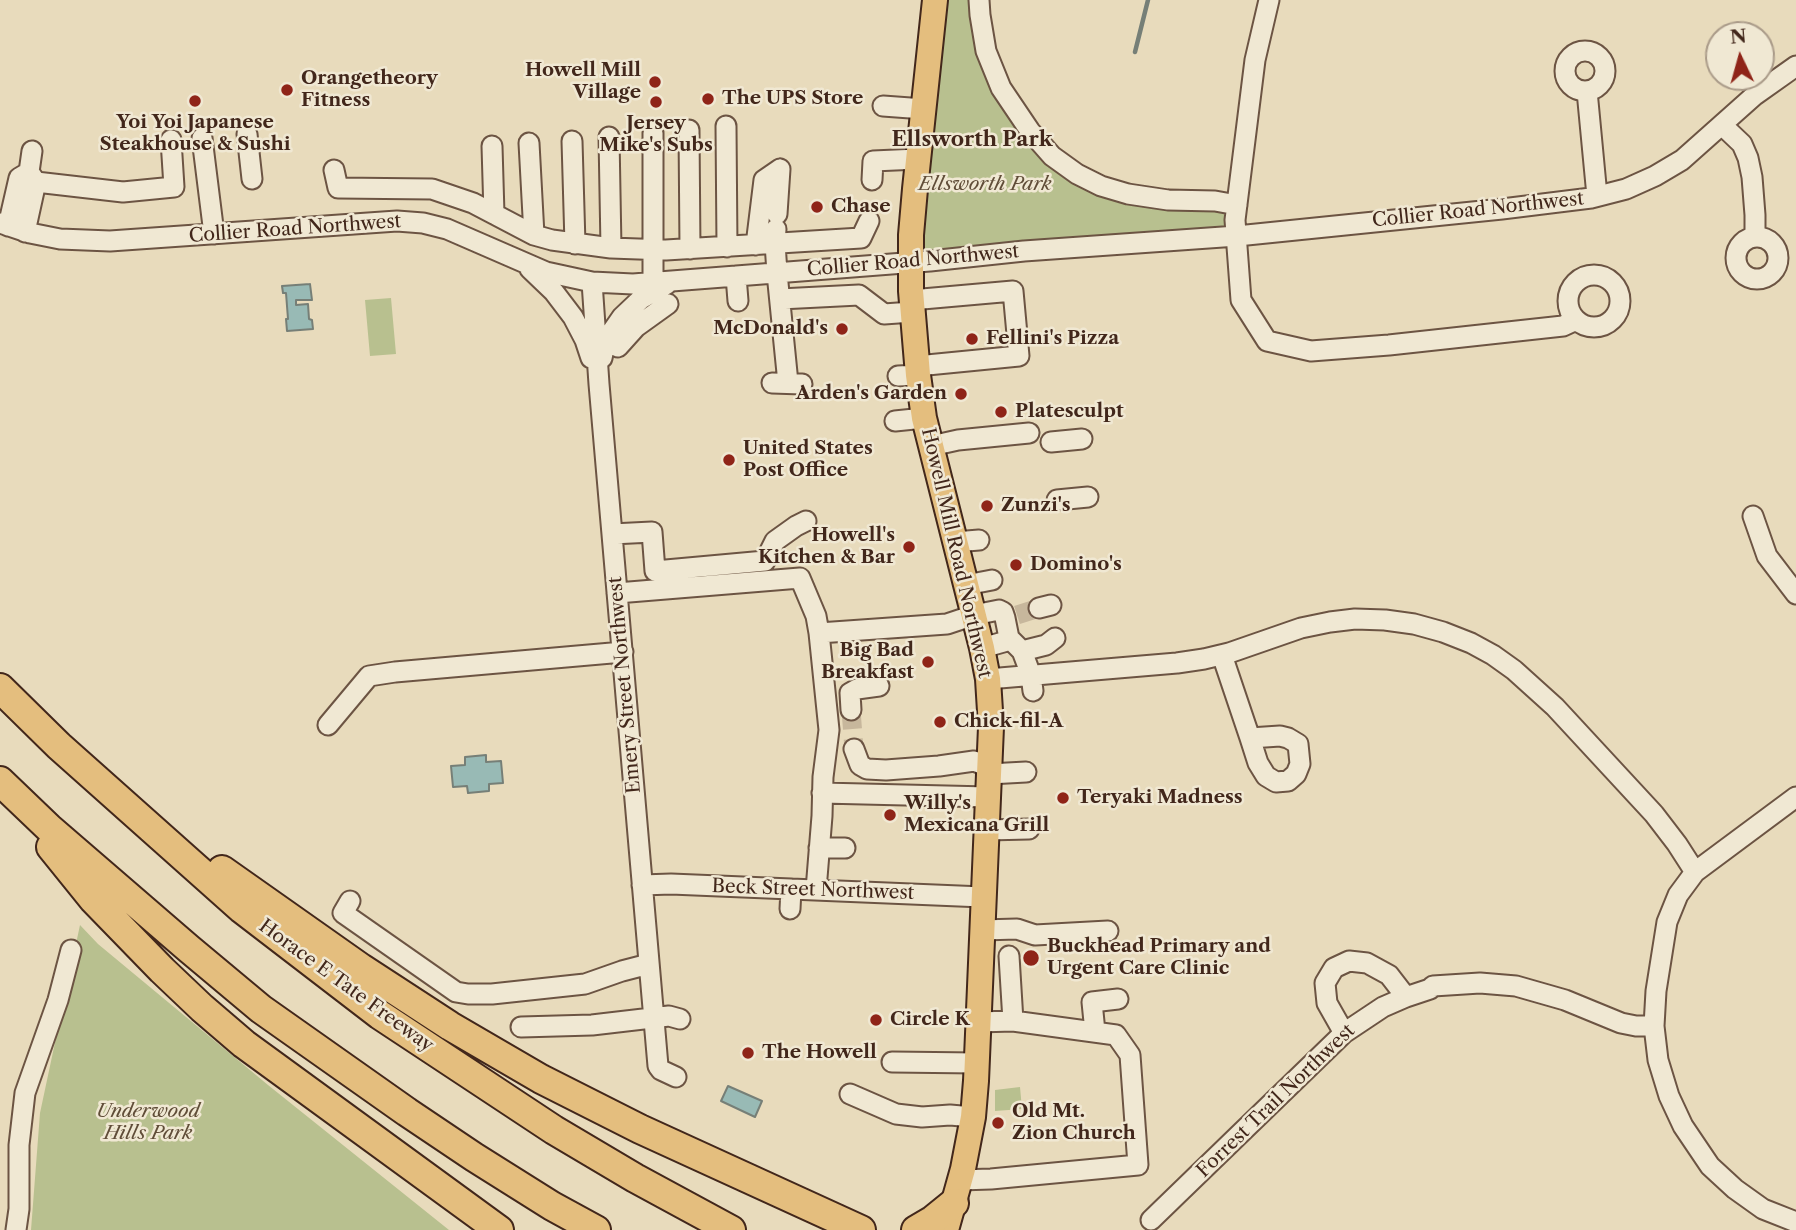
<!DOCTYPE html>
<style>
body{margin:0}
#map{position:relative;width:1796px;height:1230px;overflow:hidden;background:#e8dbbc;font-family:"Libre Caslon Text",serif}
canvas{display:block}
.north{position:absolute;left:1705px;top:21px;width:70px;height:70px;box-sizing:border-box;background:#f0e8d3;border:2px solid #aa9b89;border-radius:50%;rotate:355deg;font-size:19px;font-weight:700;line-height:28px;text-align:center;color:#42271b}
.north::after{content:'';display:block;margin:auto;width:24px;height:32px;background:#8f2418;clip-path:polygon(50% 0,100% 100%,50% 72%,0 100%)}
</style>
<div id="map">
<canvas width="1796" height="1230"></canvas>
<div class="north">N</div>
</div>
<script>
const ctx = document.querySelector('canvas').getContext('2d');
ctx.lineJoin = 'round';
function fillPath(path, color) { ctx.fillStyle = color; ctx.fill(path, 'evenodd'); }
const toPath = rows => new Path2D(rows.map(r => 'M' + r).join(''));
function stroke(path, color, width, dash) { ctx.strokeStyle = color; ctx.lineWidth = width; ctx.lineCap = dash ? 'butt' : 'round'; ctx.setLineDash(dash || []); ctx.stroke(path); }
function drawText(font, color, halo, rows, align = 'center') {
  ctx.font = font + ' "Libre Caslon Text",serif'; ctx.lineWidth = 5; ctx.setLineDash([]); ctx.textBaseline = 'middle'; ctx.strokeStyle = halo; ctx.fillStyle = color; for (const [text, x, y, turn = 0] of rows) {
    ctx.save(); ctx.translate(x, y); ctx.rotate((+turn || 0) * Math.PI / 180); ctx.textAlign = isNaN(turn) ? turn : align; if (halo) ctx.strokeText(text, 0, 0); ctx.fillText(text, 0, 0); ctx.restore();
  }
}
const green = toPath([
 [936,0,979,0,980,15,1030,131,1101,186,1237,205,1237,236,911,262],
 [391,298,396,354,370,356,365,300],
 [80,925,98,944,268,1085,449,1230,31,1230,40,1113],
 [1020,1087,1022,1109,995,1111,995,1090]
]);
const water = toPath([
 [310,284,312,300,296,300,296,305,308,304,309,319,312,320,313,329,287,331,286,319,288,319,286,293,283,293,282,286,310,284],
 [486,755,486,762,501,761,503,783,489,784,489,791,468,793,467,786,453,787,451,766,465,765,465,757,486,755],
 [728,1086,762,1101,755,1117,721,1101,728,1086]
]);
const stream = toPath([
 [1135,52,1148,0]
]);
const minorTunnel = toPath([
 [1017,615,1039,608],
 [851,710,854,749]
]);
const minor = toPath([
 [979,0,980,15,986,51,1001,88,1030,131,1052,156,1077,174,1101,186,1128,194,1168,200,1215,201,1237,205],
 [1269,0,1255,60,1235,220,1241,300,1267,341,1311,351,1389,345,1563,326,1576,320],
 '1565 71a20 20 0 1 1 40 0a20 20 0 1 1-40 0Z',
 [1587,91,1597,196],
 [883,106,924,109],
 [1722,125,1742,144,1748,158,1752,177,1755,215,1755,237],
 [726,126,727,247],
 [689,130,690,249],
 [247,134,252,179],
 [609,137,611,248],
 [202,138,214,234],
 [572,141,575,244],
 [529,143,534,235],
 [492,146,494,214],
 [334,170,338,188,432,189,473,203,534,235,552,240,611,248,666,250,861,238,869,221],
 [872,180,873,161,918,159],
 [36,182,123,192,174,187,171,140],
 [777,214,780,169],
 [0,223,30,233,60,239,110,241,397,221,423,223,447,229,546,272,592,282,633,284,930,261,1024,251,1237,236,1502,209,1591,198,1626,189,1655,176,1682,160,1755,95,1796,66],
 [8,226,19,178,29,172],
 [776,229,775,243,777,273,788,383],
 [25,232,36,182,29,172,32,151],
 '1736 258a21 21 0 1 1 42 0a21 21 0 1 1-42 0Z',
 [756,245,764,180,780,169],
 [530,269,554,292,573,317,585,340,591,358],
 '1568 301a26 26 0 1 1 52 0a26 26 0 1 1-52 0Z',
 [736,276,738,301],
 [592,282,599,384,658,1066,661,1070,676,1077],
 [653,282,653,133],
 [780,299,859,295,884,314,912,312],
 [911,300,1013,291,1019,356,917,366],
 [606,340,618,347,636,327,668,304],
 [602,358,606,340,622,317,641,299,667,284],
 [898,376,918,375],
 [772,383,802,384],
 [895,421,924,418],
 [1051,442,1082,439],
 [931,446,958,440,1029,433],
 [1057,500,1088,497],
 [1753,516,1767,556,1796,594],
 [612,534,652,532,655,571,765,561,775,541,796,526,806,521],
 [955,542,979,540],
 [966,585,992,580],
 [617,593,800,578,816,616,819,633,947,624,974,615,999,610,1003,612,1005,618,1009,638,1007,641,982,648],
 [1039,608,1051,605],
 [1009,638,1022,651,1031,675,1033,691],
 [1022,651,1046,645,1055,638],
 [1222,655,1250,738,1258,763,1266,776,1276,782,1288,781,1296,774,1300,764,1298,744,1288,738,1280,736,1250,738],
 [988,679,1177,663,1204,659,1229,653,1301,628,1330,622,1355,619,1385,620,1414,624,1443,632,1471,643,1493,655,1514,670,1555,707,1654,814,1677,844,1695,872],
 [851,710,850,693,857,689,879,686],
 [328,725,369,676,395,672,623,652],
 [854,749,860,765,867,769,886,770,939,766,974,761,989,767],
 [989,774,1026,772],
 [822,793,988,797],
 [1796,797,1695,872,1678,895,1667,922,1656,991,1654,1026,1658,1060,1669,1096,1683,1126,1710,1166,1735,1189,1763,1209,1796,1222],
 [987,830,1029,829],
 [819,848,845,848],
 [642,885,671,884,983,897],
 [816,890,822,816,823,777,829,730,819,633],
 [350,901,343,913,456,992,468,994,492,994,585,984,622,971,649,964],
 [790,909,791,889],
 [982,930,1017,929,1035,935,1108,931],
 [1009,956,1013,1021],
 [521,1027,592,1025,669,1016,680,1019],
 [1095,1032,1092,1002,1118,999],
 [1344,1033,1327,1003,1325,983,1334,968,1349,961,1367,963,1389,975,1406,997],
 [892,1062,976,1063],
 [850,1094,896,1114,922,1117,950,1115,973,1117],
 [960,1180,991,1179,1138,1165,1130,1055,1116,1035,1013,1021,978,1022],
 [1151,1220,1344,1033,1383,1007,1406,997,1430,989,1433,986,1480,983,1516,986,1565,1000,1621,1023,1636,1026,1654,1026],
 [16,1230,19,1209,19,1145,25,1093,58,1000,71,950]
]);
const major = toPath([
 [935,0,915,189,911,235,911,291,918,375,924,418,982,648,988,679,991,727,976,1081,973,1117,963,1169,946,1230]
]);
const highway = toPath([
 [0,688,59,746,242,909,380,1015,554,1130,635,1178,731,1230],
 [0,781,49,828,188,948,261,1009,407,1112,474,1157,552,1206,596,1230],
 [51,847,93,899,162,970,202,1008,244,1044,499,1230],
 [222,870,361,968,450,1026,541,1079,640,1129,861,1230],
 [916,1230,933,1220,954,1203]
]);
const markers = [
 [655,82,7,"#8f2418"],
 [287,90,7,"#8f2418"],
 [708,99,7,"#8f2418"],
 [195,101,7,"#8f2418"],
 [656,102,7,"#8f2418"],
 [817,207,7,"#8f2418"],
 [842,329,7,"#8f2418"],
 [972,339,7,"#8f2418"],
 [961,394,7,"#8f2418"],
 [1001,412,7,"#8f2418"],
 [729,460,7,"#8f2418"],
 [987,506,7,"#8f2418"],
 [909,547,7,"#8f2418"],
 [1016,565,7,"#8f2418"],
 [928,662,7,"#8f2418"],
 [940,722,7,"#8f2418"],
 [1063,798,7,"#8f2418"],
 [890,815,7,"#8f2418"],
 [1031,958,9,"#8f2418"],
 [876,1020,7,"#8f2418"],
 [748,1053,7,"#8f2418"],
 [998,1123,7,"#8f2418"]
];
const poiNames = [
 ["Howell Mill",641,71,"right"],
 ["Village",641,93,"right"],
 ["Orangetheory",301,79],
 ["Fitness",301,101],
 ["The UPS Store",722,99],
 ["Yoi Yoi Japanese",195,123,"center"],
 ["Steakhouse & Sushi",195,145,"center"],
 ["Jersey",656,124,"center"],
 ["Mike's Subs",656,146,"center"],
 ["Chase",831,207],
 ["McDonald's",828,329,"right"],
 ["Fellini's Pizza",986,339],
 ["Arden's Garden",947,394,"right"],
 ["Platesculpt",1015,412],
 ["United States",743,449],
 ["Post Office",743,471],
 ["Zunzi's",1001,506],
 ["Howell's",895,536,"right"],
 ["Kitchen & Bar",895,558,"right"],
 ["Domino's",1030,565],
 ["Big Bad",914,651,"right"],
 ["Breakfast",914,673,"right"],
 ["Chick-fil-A",954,722],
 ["Teryaki Madness",1077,798],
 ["Willy's",904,804],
 ["Mexicana Grill",904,826],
 ["Buckhead Primary and",1047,947],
 ["Urgent Care Clinic",1047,969],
 ["Circle K",890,1020],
 ["The Howell",762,1053],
 ["Old Mt.",1012,1112],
 ["Zion Church",1012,1134]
];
const parkNames = [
 ["Ellsworth Park",985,185],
 ["Underwood",148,1112],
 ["Hills Park",148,1134]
];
const streetNames = [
 ["Collier Road Northwest",1478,210,-6],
 ["Collier Road Northwest",295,229,-4],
 ["Collier Road Northwest",913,261,-5],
 ["Howell Mill Road Northwest",956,553,77],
 ["Emery Street Northwest",625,685,-95],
 ["Beck Street Northwest",813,890,2],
 ["Horace E Tate Freeway",346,986,36],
 ["Forrest Trail Northwest",1276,1101,-44]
];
const neighbourhoodNames = [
 ["Ellsworth Park",972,140]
];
fillPath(green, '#b8c08f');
fillPath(water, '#98bab5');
stroke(water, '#767f77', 2);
stroke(stream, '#767f77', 4.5);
stroke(minorTunnel, '#c7b79c', 19, [19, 10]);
stroke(minor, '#6c5443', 23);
stroke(major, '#42271b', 28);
stroke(highway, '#42271b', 32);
stroke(minor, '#f0e8d3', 19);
stroke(major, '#e4be7e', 24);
stroke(highway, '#e4be7e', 28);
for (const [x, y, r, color] of markers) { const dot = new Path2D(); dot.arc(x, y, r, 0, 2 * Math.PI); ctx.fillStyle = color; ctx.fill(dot); stroke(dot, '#f0e8d3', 2.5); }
drawText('bold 19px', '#42271b', '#f0e8d3', poiNames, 'left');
drawText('italic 19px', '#604d38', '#f0e8d3', parkNames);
drawText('19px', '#42271b', '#f0e8d3', streetNames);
drawText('bold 21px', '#42271b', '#f0e8d3', neighbourhoodNames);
</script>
